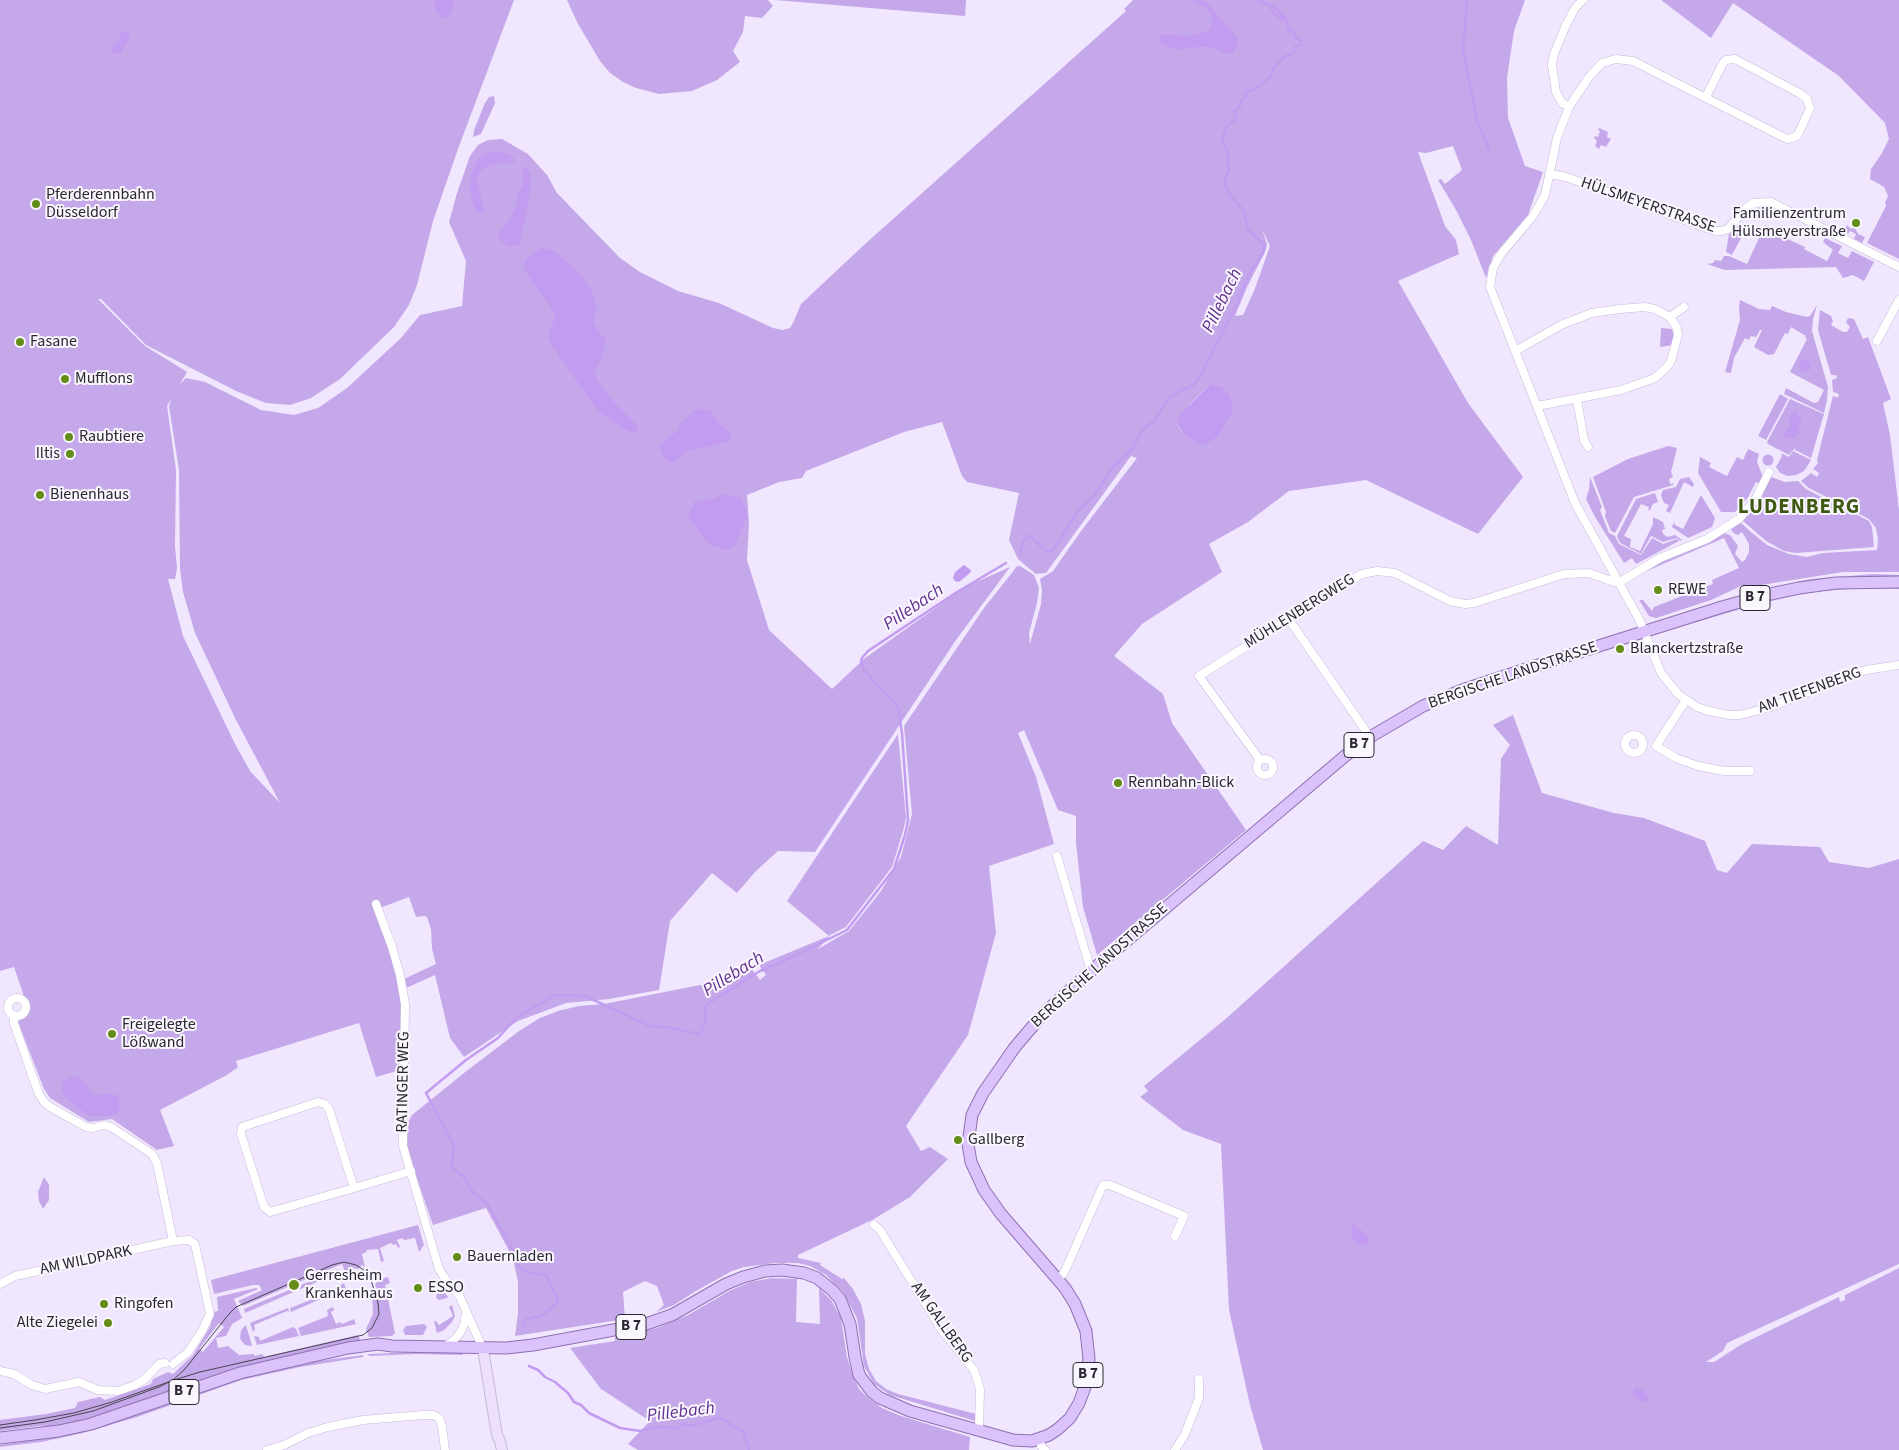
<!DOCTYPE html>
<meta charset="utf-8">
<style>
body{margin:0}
canvas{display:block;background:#f0e6fe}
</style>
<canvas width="1899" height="1450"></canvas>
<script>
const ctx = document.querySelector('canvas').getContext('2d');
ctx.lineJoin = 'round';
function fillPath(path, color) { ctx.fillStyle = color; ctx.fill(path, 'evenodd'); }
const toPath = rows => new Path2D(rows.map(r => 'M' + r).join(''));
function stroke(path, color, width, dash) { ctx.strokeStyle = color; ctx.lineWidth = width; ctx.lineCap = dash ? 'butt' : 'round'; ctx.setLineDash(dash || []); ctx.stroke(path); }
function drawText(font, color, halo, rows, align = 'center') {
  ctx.font = font + ' "Source Sans 3",sans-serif'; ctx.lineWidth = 4; ctx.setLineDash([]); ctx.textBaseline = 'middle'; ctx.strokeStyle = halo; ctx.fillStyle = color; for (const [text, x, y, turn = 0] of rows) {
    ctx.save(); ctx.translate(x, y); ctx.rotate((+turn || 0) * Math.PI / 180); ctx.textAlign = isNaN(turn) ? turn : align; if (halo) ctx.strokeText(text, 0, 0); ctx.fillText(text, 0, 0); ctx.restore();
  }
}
const green = toPath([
 [0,0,514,0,458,149,433,221,417,285,409,305,394,327,340,379,311,398,290,405,266,403,236,391,146,345,101,299,98,299,145,346,184,370,187,372,180,384,186,378,205,382,261,410,294,415,318,408,347,388,401,338,420,315,462,306,466,261,449,222,457,193,470,156,478,145,488,140,502,139,528,154,547,175,557,193,620,258,640,272,678,291,719,303,773,328,783,330,790,328,793,323,801,304,865,244,1126,11,1124,9,1133,0,1525,0,1514,31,1507,78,1508,118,1525,166,1543,172,1528,215,1493,256,1486,278,1471,240,1456,210,1438,180,1441,179,1445,184,1462,170,1453,146,1426,153,1418,152,1445,226,1456,240,1459,254,1398,281,1468,403,1523,477,1478,534,1366,480,1289,491,1248,522,1209,544,1222,572,1142,624,1114,656,1163,694,1172,723,1246,830,1097,955,1083,907,1076,843,1076,816,1058,810,1024,730,1018,733,1036,777,1054,844,989,866,996,933,968,1035,906,1126,921,1151,930,1147,948,1159,910,1197,874,1219,798,1255,798,1258,821,1263,820,1265,842,1279,844,1278,853,1289,861,1304,865,1321,865,1354,869,1369,876,1381,886,1389,898,1394,976,1414,975,1421,890,1395,874,1384,864,1366,857,1318,843,1292,826,1275,810,1266,798,1263,775,1263,744,1267,732,1271,696,1291,674,1305,656,1312,664,1305,657,1286,645,1281,623,1292,625,1319,515,1336,518,1313,518,1282,513,1258,506,1245,486,1208,433,1225,406,1147,408,1123,412,1115,464,1073,519,1031,540,1018,558,1011,579,1006,604,1004,715,982,742,965,751,968,760,980,766,975,759,965,829,936,787,901,898,734,906,818,903,831,892,867,846,927,830,935,818,949,849,931,881,891,901,857,912,814,904,726,984,608,1011,574,1017,566,1020,566,1034,575,1039,588,1037,603,1029,633,1030,644,1041,604,1042,590,1040,579,1053,571,1081,531,1137,458,1131,456,1046,573,1036,574,1025,565,1018,559,1009,540,1019,493,967,482,962,476,942,422,904,432,806,471,802,478,779,482,747,495,749,523,747,560,769,630,832,689,865,658,965,587,1010,567,956,640,815,852,778,851,755,872,737,893,712,873,670,921,659,990,609,999,566,1003,518,1021,464,1057,450,1038,435,975,406,988,404,979,436,964,432,949,431,929,427,917,424,916,416,917,409,897,377,909,395,957,402,1002,401,1002,400,1070,376,1077,359,1023,236,1061,238,1067,227,1075,160,1110,174,1146,157,1150,112,1119,89,1122,50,1098,44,1089,18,1022,28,1008,14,967,0,971],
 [1262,229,1270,246,1254,291,1243,315,1235,316,1247,287,1266,250,1267,244],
 [1210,384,1233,410,1219,435,1196,443,1184,435,1177,425,1191,403],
 [172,398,169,406,179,470,180,569,183,592,195,633,236,720,280,803,250,771,235,744,183,636,168,579,175,579,177,568,175,546,176,470,167,406],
 [567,0,768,0,773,6,762,18,745,16,743,32,733,51,740,62,717,80,692,91,659,94,636,88,623,82,610,73,600,61,578,24],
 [775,0,966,0,965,16],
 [1661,0,1899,0,1899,259,1867,243,1886,206,1885,203,1888,196,1884,187,1870,179,1871,169,1882,153,1889,139,1885,123,1839,76,1733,3,1711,38],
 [494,96,495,103,481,134,473,137,474,130,485,103,489,97],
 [1599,128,1608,132,1607,137,1611,139,1606,147,1601,145,1599,149,1595,146,1597,141,1594,138,1595,136,1598,137,1600,131,1598,130],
 [1763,207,1768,208,1780,214,1779,216,1776,215,1775,216,1766,211,1762,217,1756,214,1758,208],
 [1740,223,1747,227,1732,255,1726,252,1729,234],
 [1765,225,1784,234,1783,237,1805,247,1804,249,1827,261,1833,250,1823,242,1825,238,1842,246,1838,253,1848,258,1852,251,1874,262,1864,281,1853,275,1843,278,1836,267,1725,270,1707,264,1713,263,1715,260,1721,261,1724,256,1729,256,1747,264],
 [1847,225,1851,229,1854,226,1858,234,1865,237,1862,243,1854,239,1856,234,1850,231,1848,234,1843,231],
 [1740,300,1759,309,1770,310,1772,306,1786,312,1807,317,1810,316,1817,305,1813,319,1812,331,1828,387,1827,400,1824,413,1784,394,1786,388,1814,403,1818,402,1824,390,1790,372,1807,339,1805,338,1806,336,1791,327,1788,334,1785,333,1774,354,1768,355,1754,347,1762,330,1760,330,1756,337,1751,336,1749,340,1745,338,1734,358,1731,373,1725,372,1740,320,1739,309],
 [1820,310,1831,316,1833,321,1831,325,1843,332,1847,332,1850,327,1846,322,1848,318,1854,319,1863,339,1868,337,1891,399,1883,403,1890,435,1899,510,1899,572,1843,572,1755,586,1741,586,1711,600,1656,618,1649,616,1639,600,1643,600,1652,611,1654,607,1713,584,1712,580,1739,568,1724,538,1642,573,1665,560,1724,533,1730,535,1738,546,1735,554,1742,562,1745,560,1749,552,1749,544,1742,532,1738,535,1735,534,1731,530,1733,527,1740,522,1751,532,1767,545,1789,554,1807,557,1823,553,1877,550,1878,539,1876,528,1869,519,1809,488,1801,481,1811,473,1817,477,1819,473,1813,469,1818,463,1817,460,1833,396,1838,398,1839,394,1833,392,1832,380,1837,378,1836,375,1831,375,1818,330],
 [1661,328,1672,329,1674,336,1672,345,1660,347],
 [1780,394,1788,399,1766,440,1758,436],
 [1790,399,1824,414,1811,458,1795,450,1795,448,1789,455,1768,444,1767,442],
 [1668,446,1677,448,1671,472,1673,477,1669,479,1670,484,1674,483,1673,485,1634,497,1615,533,1611,531,1605,516,1606,512,1593,477,1628,459],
 [1748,449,1759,454,1757,462,1763,477,1761,484,1756,482,1747,499,1735,512,1721,512,1698,473,1700,457,1711,463,1709,467,1727,476,1737,457,1743,460],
 [1793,451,1811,460,1808,465,1804,471,1796,475,1788,476,1780,473,1776,467,1782,456,1781,453,1789,457],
 '1762.5 460a5.5 5.5 0 1 1 11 0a5.5 5.5 0 1 1-11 0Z',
 [1590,477,1602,507,1600,510,1609,533,1615,536,1619,544,1641,555,1652,538,1663,544,1677,539,1679,541,1636,564,1632,558,1624,563,1595,517,1586,499,1589,489],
 [1689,477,1694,484,1693,487,1684,482,1670,513,1666,511,1669,505,1664,503,1661,495,1663,490,1676,487,1680,479],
 [1771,477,1785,482,1798,481,1806,489,1869,521,1872,527,1874,547,1796,553,1784,551,1766,541,1742,520,1756,506],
 [1655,493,1658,502,1653,504,1650,510,1648,510,1649,507,1641,504,1624,536,1631,539,1630,547,1640,551,1653,524,1653,517,1663,522,1665,529,1662,530,1663,534,1668,537,1675,535,1682,540,1680,541,1677,538,1663,542,1651,536,1641,554,1620,543,1617,536,1636,499],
 [1701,495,1715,518,1712,527,1688,538,1672,527,1674,522,1675,525,1683,529],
 [1873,574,1899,575,1899,577,1765,588,1811,579],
 [1835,587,1899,587,1899,589,1862,588,1812,592,1754,605,1670,630,1669,628,1766,599],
 [1513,715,1542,793,1614,813,1644,818,1705,841,1717,870,1727,873,1752,844,1820,847,1829,862,1869,868,1899,859,1899,1264,1727,1343,1723,1351,1706,1362,1714,1362,1742,1344,1839,1297,1840,1302,1845,1300,1845,1295,1899,1268,1899,1450,1263,1450,1250,1405,1229,1310,1221,1144,1183,1130,1140,1097,1148,1091,1144,1086,1229,1016,1423,841,1443,850,1466,826,1498,845,1501,759,1510,745,1493,725],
 [44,1177,49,1185,49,1200,43,1209,39,1201,38,1192],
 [418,1225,424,1245,419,1252,415,1238,404,1240,402,1238,397,1240,400,1247,398,1248,396,1244,393,1245,391,1243,380,1248,384,1261,381,1262,378,1249,366,1250,367,1252,362,1254,365,1267,362,1265,358,1269,349,1267,349,1272,345,1272,342,1264,337,1266,243,1306,238,1301,262,1290,259,1285,253,1285,214,1294,211,1280],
 [339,1269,340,1272,245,1313,244,1309],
 [388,1277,390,1283,385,1285,395,1333,392,1336,369,1337,366,1329,373,1314,372,1291,374,1295,378,1293,375,1284,380,1279],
 [772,1278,797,1279,796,1322,820,1324,819,1288,831,1300,841,1318,847,1357,853,1376,859,1389,867,1397,882,1408,901,1416,970,1437,969,1450,638,1450,628,1444,650,1421,601,1389,570,1348,615,1341,615,1337,657,1328,688,1315,731,1290,750,1282],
 [344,1283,347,1293,345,1294,341,1290,291,1312,290,1308,331,1292],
 [438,1284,448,1297,447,1298,439,1300,436,1298],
 [256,1288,258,1289,234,1299,242,1318,232,1324,226,1336,216,1338,218,1348,228,1346,239,1355,254,1354,255,1356,262,1354,264,1357,358,1335,362,1344,92,1419,55,1426,40,1426,0,1431,0,1420,46,1414,75,1408,78,1402,100,1397,105,1400,151,1384,153,1379,168,1372,173,1374,193,1355,210,1327,213,1312,218,1311,217,1297],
 [219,1323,224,1327,203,1352,199,1349],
 [452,1305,455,1316,452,1322,444,1330,437,1333,434,1321,436,1321,439,1325,453,1316,449,1307],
 [333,1307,334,1310,331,1312,336,1324,340,1322,342,1324,354,1319,356,1324,301,1336,298,1328,328,1316,327,1310],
 [288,1308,289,1312,287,1311,254,1325,255,1329,253,1332,250,1323],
 [424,1324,427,1327,423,1335,405,1335,403,1330,406,1326],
 [246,1325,252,1346,245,1345,240,1339,241,1330],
 [293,1327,296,1329,299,1336,257,1345,254,1336,259,1337,260,1341],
 [421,1352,463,1353,463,1355,416,1354,369,1356,368,1354],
 [363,1355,363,1357,357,1358,300,1367,241,1380,137,1417,83,1433,41,1442,0,1447,0,1445,71,1434,225,1382,310,1362]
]);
const water = toPath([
 [435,0,454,0,452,12,447,18,441,17,437,12,434,4],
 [1192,0,1205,1,1236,36,1239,42,1233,53,1223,53,1211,47,1197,47,1176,50,1161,44,1159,37,1161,34,1189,36,1205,32,1210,29,1212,21,1211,13,1205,7],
 [123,31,129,34,130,37,121,53,114,54,110,51,114,45,119,42,120,34],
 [498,151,509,154,514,158,515,161,512,163,492,164,480,171,477,180,484,211,481,214,476,211,472,202,470,187,471,175,476,162,481,156,487,153],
 [526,168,531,175,531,189,520,244,510,247,503,243,497,235,508,222,516,206,518,193,523,184,523,169],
 [542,248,550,250,557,253,582,276,592,292,597,309,593,323,606,341,602,357,595,370,597,380,613,401,636,424,638,430,634,433,622,428,599,412,552,346,548,337,554,320,554,312,525,271,523,265,527,258],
 '1799 366a6 6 0 1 1 12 0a6 6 0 1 1-12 0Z',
 [1210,384,1222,387,1230,396,1233,411,1219,435,1205,445,1196,443,1184,435,1177,424,1179,416],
 [696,409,710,410,719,423,731,434,730,440,723,443,688,451,674,462,670,462,664,458,659,446,679,429,679,425],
 [1797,411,1799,418,1802,420,1798,430,1800,432,1794,438,1788,439,1785,438,1784,433,1785,431,1788,429,1791,424,1789,419,1791,413],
 [724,494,740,498,746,508,747,516,735,546,727,550,710,545,706,541,688,516,695,501,713,499],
 [964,565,971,570,970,573,959,582,955,581,953,578,955,572],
 [73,1076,81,1078,94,1095,113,1094,119,1096,121,1100,118,1101,118,1107,122,1107,120,1111,114,1115,102,1116,90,1116,85,1113,66,1098,62,1091,62,1082],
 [1353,1223,1368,1236,1370,1240,1366,1245,1361,1245,1353,1240,1351,1224],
 [1634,1388,1642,1389,1649,1398,1646,1403,1633,1396]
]);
const stream = toPath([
 [1467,0,1463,51,1477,120,1489,150],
 [1270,6,1273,12,1281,19,1284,19],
 [1020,552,1023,542,1029,535,1047,552,1053,550,1078,511,1094,496,1113,467,1133,448,1142,430,1154,421,1170,396,1193,385,1200,377,1238,302,1249,274,1263,253,1264,245,1248,229,1244,211,1230,195,1224,183,1229,168,1227,152,1222,139,1227,126,1236,119,1236,115,1233,112,1240,107,1240,102,1246,97,1246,92,1256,89,1271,76,1273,69,1284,57,1295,52,1296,45,1301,45,1301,41,1296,38,1293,31,1289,31,1286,19,1274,7,1258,0],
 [524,1325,526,1319,541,1316,553,1307,557,1302,558,1298,551,1287,548,1277,545,1275,528,1272,519,1267,512,1249,488,1205,473,1192,465,1178,453,1168,452,1162,454,1145,426,1093,466,1060,498,1038,517,1017,555,995,585,996,650,1026,666,1027,700,1034,705,1023,706,1005,760,971,782,962,847,930,894,869,905,835,908,820,902,733,898,707,863,669,861,661,862,658,868,651,957,592,1006,563],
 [529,1366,538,1370,545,1377,555,1382,568,1393,574,1402,581,1405,589,1413,620,1428,640,1431,656,1427,678,1428,683,1424,690,1426,719,1418,724,1419,732,1426,743,1431,749,1450]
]);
const street = toPath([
 [1706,97,1723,63,1726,60,1735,59,1799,93,1807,99,1810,108,1798,135,1793,138,1787,139,1633,61,1616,59,1602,63,1589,77,1569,107,1557,138,1545,195,1533,216,1501,254,1493,268,1490,287,1575,503,1639,619,1661,673,1678,694,1697,707,1709,711,1729,715,1740,715,1771,707,1845,677,1866,670,1899,665],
 [1569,107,1562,103,1556,92,1552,65,1554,54,1566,25,1575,8,1583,0],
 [1550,174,1566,177,1715,231,1722,231,1728,229,1746,208,1754,203,1771,202,1899,267],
 [1670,317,1684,307],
 [1877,341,1899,300],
 [1515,351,1563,324,1592,313,1620,309,1644,307,1655,309,1670,317,1677,328,1678,335,1671,361,1667,367,1655,378,1621,390,1537,406],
 [1577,399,1584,440,1588,447],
 [1288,618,1370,737],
 [1686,700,1656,746,1676,758,1698,766,1724,771,1750,771],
 '1625 744a9 9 0 1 1 18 0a9 9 0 1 1-18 0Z',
 '1257 767a8 8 0 1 1 16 0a8 8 0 1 1-16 0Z',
 [1260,760,1199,676,1352,580,1362,574,1377,571,1395,573,1450,601,1465,604,1474,603,1564,574,1589,573,1614,582,1620,582,1660,558,1707,539,1739,519,1755,500,1769,472],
 [1057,856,1091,971],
 [376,904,392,947,400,975,405,1004,403,1146,439,1269,444,1277,460,1297,483,1349],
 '8 1007a9 9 0 1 1 18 0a9 9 0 1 1-18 0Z',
 [354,1188,329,1109,325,1104,318,1102,242,1127,241,1134,264,1207,270,1212,354,1188,411,1171],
 [874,1225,880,1230,941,1329,974,1370,980,1389,979,1430],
 [1058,1279,1064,1273,1103,1185,1110,1185,1184,1216,1175,1236],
 [0,1284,15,1276,173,1241,157,1163,152,1154,111,1127,104,1125,93,1128,86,1127,50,1107,44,1102,39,1094,32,1075,14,1023,14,1015],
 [445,1346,454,1340,460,1333,464,1325,466,1313],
 [173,1364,188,1352,202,1331,210,1314,195,1244,189,1240,173,1241],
 [0,1371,14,1374,32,1385,45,1389,79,1382,98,1390,118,1391,135,1385,145,1379,159,1364,165,1363],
 [1040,1439,1041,1446,1045,1450],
 [267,1450,284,1445,308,1433,328,1427,363,1420,423,1415,433,1415,439,1418,442,1426,445,1450],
 [1175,1450,1185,1434,1199,1398,1199,1379]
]);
const secondary = toPath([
 [483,1349,497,1435,500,1441,502,1450]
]);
const primary = toPath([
 [0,1438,59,1431,91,1424,240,1373,348,1348,378,1344,392,1346,506,1348,533,1345,646,1324,672,1315,726,1284,743,1277,765,1271,782,1270,804,1273,817,1278,832,1290,840,1299,850,1324,855,1357,859,1375,872,1392,880,1398,910,1411,1013,1440,1032,1441,1049,1435,1058,1429,1070,1418,1079,1403,1085,1387,1089,1359,1086,1331,1075,1304,1065,1288,1001,1214,984,1190,971,1162,968,1144,972,1115,983,1093,1015,1047,1044,1013,1091,971,1345,756,1370,737,1423,706,1462,690,1529,668,1722,607,1761,596,1799,588,1836,583,1899,582]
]);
const tram = toPath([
 [0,1425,35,1420,74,1413,112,1402,160,1385,171,1381,174,1380,200,1372,363,1335,372,1328,379,1314,378,1303,371,1280,364,1270,356,1265,344,1262,332,1265,236,1307,229,1314,185,1369,172,1381,171,1381,159,1387,93,1411,45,1422,0,1428]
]);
const markers = [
 [36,204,5,"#638c19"],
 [1856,223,5,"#638c19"],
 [20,342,5,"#638c19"],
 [65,379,5,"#638c19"],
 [69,437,5,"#638c19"],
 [70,454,5,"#638c19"],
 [40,495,5,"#638c19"],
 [1658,590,5,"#638c19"],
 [1620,649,5,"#638c19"],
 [1118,783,5,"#638c19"],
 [112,1034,5,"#638c19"],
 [958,1140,5,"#638c19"],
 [457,1257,5,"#638c19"],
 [294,1285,6,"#638c19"],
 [418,1288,5,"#638c19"],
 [104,1304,5,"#638c19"],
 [108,1323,5,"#638c19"]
];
const shields = [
 [1755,598,30],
 [1359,745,30],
 [631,1327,30],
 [1088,1375,30],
 [184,1392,30]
];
const shieldNames = [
 ["B 7",1755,598],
 ["B 7",1359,745],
 ["B 7",631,1327],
 ["B 7",1088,1375],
 ["B 7",184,1392]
];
const poiNames = [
 ["Pferderennbahn",46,195],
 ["Düsseldorf",46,213],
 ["Familienzentrum",1846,214,"right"],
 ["Hülsmeyerstraße",1846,232,"right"],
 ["Fasane",30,342],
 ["Mufflons",75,379],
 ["Raubtiere",79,437],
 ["Iltis",60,454,"right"],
 ["Bienenhaus",50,495],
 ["REWE",1668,590],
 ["Blanckertzstraße",1630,649],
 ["Rennbahn-Blick",1128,783],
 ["Freigelegte",122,1025],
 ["Lößwand",122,1043],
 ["Gallberg",968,1140],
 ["Bauernladen",467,1257],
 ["Gerresheim",305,1276],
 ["Krankenhaus",305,1294],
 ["ESSO",428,1288],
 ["Ringofen",114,1304],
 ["Alte Ziegelei",98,1323,"right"]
];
const streetNames = [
 ["HÜLSMEYERSTRASSE",1648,206,19],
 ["MÜHLENBERGWEG",1300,612,-32],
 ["BERGISCHE LANDSTRASSE",1513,676,-19],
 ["AM TIEFENBERG",1810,691,-20],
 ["BERGISCHE LANDSTRASSE",1100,966,-42],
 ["RATINGER WEG",404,1082,-89],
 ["AM WILDPARK",86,1261,-12],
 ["AM GALLBERG",941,1323,55]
];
const waterNames = [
 ["Pillebach",1223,301,-64],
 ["Pillebach",914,608,-34],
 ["Pillebach",734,975,-32],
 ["Pillebach",681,1413,-7]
];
const districtNames = [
 ["LUDENBERG",1799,508]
];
fillPath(green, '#c5a8e9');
fillPath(water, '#c29cf0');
stroke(stream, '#c29cf0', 2.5);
stroke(street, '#c7bbd8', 9);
stroke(secondary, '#c7bbd8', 12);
stroke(primary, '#8e71b2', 13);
stroke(street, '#fff', 8);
stroke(secondary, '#ede0fd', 10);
stroke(primary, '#dcc2fa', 11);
stroke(tram, '#4a4451', 1);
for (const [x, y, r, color] of markers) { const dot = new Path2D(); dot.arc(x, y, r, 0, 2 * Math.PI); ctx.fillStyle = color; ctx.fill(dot); stroke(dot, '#f9f7fd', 2); }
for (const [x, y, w] of shields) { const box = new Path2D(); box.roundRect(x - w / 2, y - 12.5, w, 25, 4); ctx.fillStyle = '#f9f7fd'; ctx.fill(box); stroke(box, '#2b2631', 1); }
drawText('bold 15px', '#2b2631', null, shieldNames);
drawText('16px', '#2b2631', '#f9f7fd', poiNames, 'left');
drawText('16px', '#2b2631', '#f9f7fd', streetNames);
drawText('italic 18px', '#623090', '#f9f7fd', waterNames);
ctx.letterSpacing = '1px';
drawText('bold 21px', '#3e5812', '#f9f7fd', districtNames);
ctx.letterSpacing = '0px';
</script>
